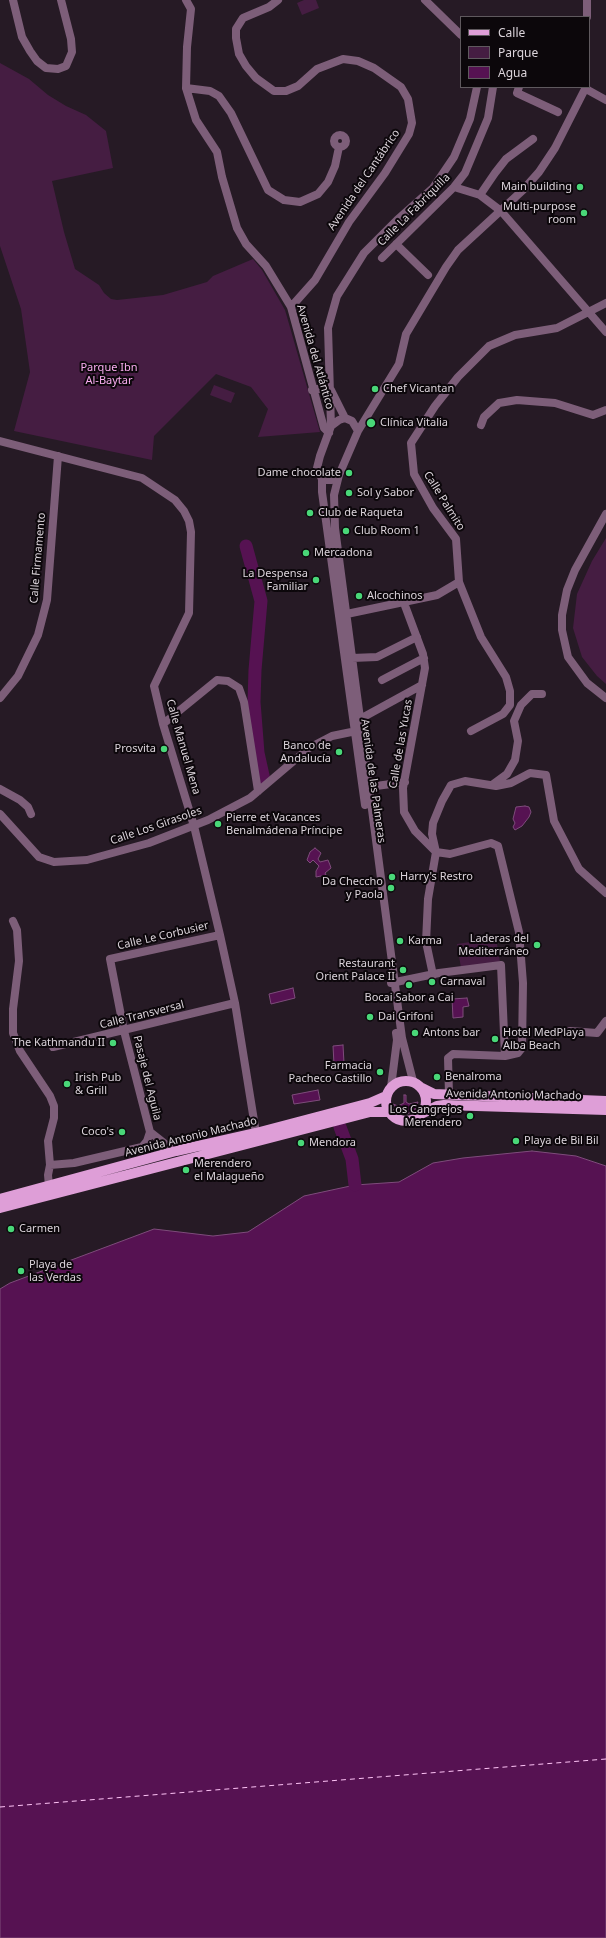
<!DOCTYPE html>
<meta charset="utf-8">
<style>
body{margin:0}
#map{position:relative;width:606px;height:1938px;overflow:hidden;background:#261a25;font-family:"Noto Sans",sans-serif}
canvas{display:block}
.legend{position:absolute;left:460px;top:16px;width:130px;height:72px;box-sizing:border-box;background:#0c070b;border:1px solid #5f595e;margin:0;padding:5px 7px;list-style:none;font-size:12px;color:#dcd4db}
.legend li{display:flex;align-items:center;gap:8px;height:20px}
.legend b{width:20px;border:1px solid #5f595e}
</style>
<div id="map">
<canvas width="606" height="1938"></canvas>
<ul class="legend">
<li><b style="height:5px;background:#de9ed7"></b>Calle</li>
<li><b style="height:11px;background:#451d42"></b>Parque</li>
<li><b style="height:11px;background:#561252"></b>Agua</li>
</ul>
</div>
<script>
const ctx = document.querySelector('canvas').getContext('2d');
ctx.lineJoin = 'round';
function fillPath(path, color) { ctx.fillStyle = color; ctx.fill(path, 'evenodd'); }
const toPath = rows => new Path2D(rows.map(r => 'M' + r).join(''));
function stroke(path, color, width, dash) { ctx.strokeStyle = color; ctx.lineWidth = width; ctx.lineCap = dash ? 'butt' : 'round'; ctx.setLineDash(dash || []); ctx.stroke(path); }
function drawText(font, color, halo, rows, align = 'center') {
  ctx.font = font + ' "Noto Sans",sans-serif'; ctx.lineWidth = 4; ctx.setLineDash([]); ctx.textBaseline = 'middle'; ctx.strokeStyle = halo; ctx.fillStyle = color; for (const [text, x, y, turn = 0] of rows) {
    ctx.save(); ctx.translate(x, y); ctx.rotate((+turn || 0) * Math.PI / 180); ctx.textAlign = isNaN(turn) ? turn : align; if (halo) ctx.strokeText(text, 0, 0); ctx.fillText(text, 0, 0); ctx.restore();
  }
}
const green = toPath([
 [304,0,316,0,319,8,302,15,297,3],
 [0,63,29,79,48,95,66,106,86,115,106,131,113,168,52,181,64,232,75,269,99,285,104,293,111,299,117,300,163,295,207,282,213,276,253,259,262,270,285,310,320,432,258,437,268,409,251,387,216,374,154,436,152,460,14,431,30,372,21,309,0,246],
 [214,385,235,393,231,403,210,395],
 [606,538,606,684,597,676,582,657,573,628,577,594,592,561],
 [496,938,500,962,461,968,457,944]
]);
const water = toPath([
 [525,806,529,807,531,812,529,817,522,826,515,830,513,827,515,823,513,819,516,807,525,806],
 [315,848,321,853,318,859,320,862,328,860,330,865,331,868,325,873,326,875,316,877,316,871,319,866,313,860,310,863,307,860,310,852,315,848],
 [293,988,295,998,271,1004,269,994,293,988],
 [467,998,469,1006,463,1007,463,1017,453,1018,452,999,467,998],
 [343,1045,344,1063,334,1064,333,1046,343,1045],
 [318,1090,320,1100,294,1104,292,1095,318,1090],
 [404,1095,406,1095,406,1102,409,1104,418,1102,415,1110,407,1114,400,1112,393,1104,398,1106,404,1103,404,1095],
 [532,1151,576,1156,606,1166,606,1938,0,1938,0,1289,10,1283,154,1229,213,1236,248,1232,304,1196,355,1185,399,1182,433,1163,463,1158,532,1151]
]);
const river = toPath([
 [246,546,261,601,255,670,254,702,258,753,264,780],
 [340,1127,352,1159,355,1185]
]);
const ferry = toPath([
 [0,1807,606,1759]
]);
const minor = toPath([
 [13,0,22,37,30,51,37,61,46,68,58,69,66,66,72,52,71,39,61,0],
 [186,0,191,9,187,47,186,88,196,120,217,152,222,177,237,228,246,244,266,266,291,307,324,428,329,433],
 [278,0,269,7,243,18,236,29,236,38,239,54,246,66,256,78,274,91,286,91,298,86,317,69,343,59,358,61,374,68,401,87,408,99,412,123,409,134,385,173,349,222,315,280,291,307],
 [425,0,461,35],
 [587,0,587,17],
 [519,87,517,93,558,112],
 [186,88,210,91,219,96,231,113,268,190,284,200,300,202,318,194,328,182,335,166,339,147],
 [586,89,606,100],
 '334 141a6 6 0 1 1 12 0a6 6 0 1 1-12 0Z',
 [454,187,480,195,501,211,606,332],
 [480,195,495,173,506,159,533,139],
 [396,244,428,275],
 [382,258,454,187,465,173,488,118,493,87],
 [312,390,329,387],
 [331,390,345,418],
 [481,425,484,417,499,403,517,400,555,403,593,415,606,410],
 [331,426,328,328,337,296,364,253,397,220,433,188,454,157,470,119,477,87],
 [358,431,399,364,406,334,446,267,458,250,523,190,539,172,555,148,586,87],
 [0,441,142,478,175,500,184,511,189,521,191,532,189,613,154,686,163,724,194,826,220,935,235,1003,256,1133],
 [339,475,331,480,326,480,322,479,317,468,320,456,331,426,339,420,345,418,352,421,358,431,339,475,334,495,335,528,402,1038,413,1081],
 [322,479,322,492,365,805],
 [606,514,575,570,567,590,562,615,562,630,568,657,587,683,606,698],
 [459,582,481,637,506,677,510,691,510,705,503,714,471,731],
 [404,603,423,654,425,668,403,788,404,812,415,831,436,852,428,899,426,942,433,975],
 [342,615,437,595,459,582,456,539,433,508,414,474,411,443,435,406,458,377,489,346,515,335,557,328,606,303],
 [352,658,377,657,417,637],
 [382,680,424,658],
 [0,698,18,676,38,635,47,600,58,456],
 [360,719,422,685],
 [163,724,217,680,228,681,239,688,244,702,258,791],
 [492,785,507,774,515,760,518,741,514,721,521,705,532,694,542,694],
 [369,787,405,782],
 [0,789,20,800,28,807,31,814],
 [0,814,39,857,54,862,87,860,149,843,208,820,250,798,309,748,332,736,361,730],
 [13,921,17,930,19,961,13,1009,13,1033,20,1051,50,1096,54,1106,54,1118,48,1141,50,1165,48,1175,49,1186,52,1190],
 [391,983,439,973,501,965,505,1056],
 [570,1031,597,1033,606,1021],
 [53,1047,235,1003],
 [391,1087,397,1040,396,1033],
 [449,1095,448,1058,453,1054,505,1056,518,1053,522,1048,523,983,519,932,498,846,491,843,450,854,436,852,432,834,433,823,442,801,451,785,465,781,496,786,511,783,530,773,546,775,554,821,579,869,606,893],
 [150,1132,124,1031,110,959,220,935],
 [142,1147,147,1141,150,1132,169,1147],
 [50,1165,74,1163,142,1147,166,1146]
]);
const major = toPath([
 '386 1101a20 20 0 1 1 40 0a20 20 0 1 1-40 0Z',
 [422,1088,434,1094,606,1101],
 [423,1113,437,1106,444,1105,606,1110],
 [0,1199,176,1151,256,1133,370,1103,386,1096],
 [0,1208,370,1112,389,1112]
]);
const markers = [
 [580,187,4,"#49d778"],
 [584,213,4,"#49d778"],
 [375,389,4,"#49d778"],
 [371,423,5,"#49d778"],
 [349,473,4,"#49d778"],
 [349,493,4,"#49d778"],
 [310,513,4,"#49d778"],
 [346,531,4,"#49d778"],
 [306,553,4,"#49d778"],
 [316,580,4,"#49d778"],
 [359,596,4,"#49d778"],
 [164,749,4,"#49d778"],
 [339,752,4,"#49d778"],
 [218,824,4,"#49d778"],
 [392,877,4,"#49d778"],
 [391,888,4,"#49d778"],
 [400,941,4,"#49d778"],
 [537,945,4,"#49d778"],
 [403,970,4,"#49d778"],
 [432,982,4,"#49d778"],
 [409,985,4,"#49d778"],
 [370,1017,4,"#49d778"],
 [415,1033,4,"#49d778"],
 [495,1039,4,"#49d778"],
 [113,1043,4,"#49d778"],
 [380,1072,4,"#49d778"],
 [437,1077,4,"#49d778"],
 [67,1084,4,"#49d778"],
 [470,1116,4,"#49d778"],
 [122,1132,4,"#49d778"],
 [516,1141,4,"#49d778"],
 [301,1143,4,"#49d778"],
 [186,1170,4,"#49d778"],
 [11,1229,4,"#49d778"],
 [21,1271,4,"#49d778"]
];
const streetNames = [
 ["Avenida del Cantábrico",364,180,-56],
 ["Calle La Fabriquilla",414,210,-45],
 ["Avenida del Atlántico",315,357,74],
 ["Calle Palmito",444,501,58],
 ["Calle Firmamento",38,558,-85],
 ["Calle de las Yucas",401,744,-80],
 ["Calle Manuel Mena",183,747,74],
 ["Avenida de las Palmeras",373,781,82],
 ["Calle Los Girasoles",156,826,-19],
 ["Calle Le Corbusier",163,936,-13],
 ["Calle Transversal",142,1015,-14],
 ["Pasaje del Aguila",147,1078,76],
 ["Avenida Antonio Machado",514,1095,1],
 ["Avenida Antonio Machado",191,1137,-14]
];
const poiNames = [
 ["Main building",572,187,"right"],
 ["Multi-purpose",576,207,"right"],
 ["room",576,220,"right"],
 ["Chef Vicantan",383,389],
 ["Clínica Vitalia",380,423],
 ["Dame chocolate",341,473,"right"],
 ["Sol y Sabor",357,493],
 ["Club de Raqueta",318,513],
 ["Club Room 1",354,531],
 ["Mercadona",314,553],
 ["La Despensa",308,574,"right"],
 ["Familiar",308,587,"right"],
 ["Alcochinos",367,596],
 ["Banco de",331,746,"right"],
 ["Andalucía",331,759,"right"],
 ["Prosvita",156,749,"right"],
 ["Pierre et Vacances",226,818],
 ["Benalmádena Príncipe",226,831],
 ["Harry's Restro",400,877],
 ["Da Checcho",383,882,"right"],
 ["y Paola",383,895,"right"],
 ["Laderas del",529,939,"right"],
 ["Mediterráneo",529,952,"right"],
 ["Karma",408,941],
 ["Restaurant",395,964,"right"],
 ["Orient Palace II",395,977,"right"],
 ["Carnaval",440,982],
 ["Bocai Sabor a Cai",409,998,"center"],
 ["Dai Grifoni",378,1017],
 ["Antons bar",423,1033],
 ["Hotel MedPlaya",503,1033],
 ["Alba Beach",503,1046],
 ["The Kathmandu II",105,1043,"right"],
 ["Farmacia",372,1066,"right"],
 ["Pacheco Castillo",372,1079,"right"],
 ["Benalroma",445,1077],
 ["Irish Pub",75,1078],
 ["& Grill",75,1091],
 ["Los Cangrejos",462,1110,"right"],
 ["Merendero",462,1123,"right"],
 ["Coco's",114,1132,"right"],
 ["Playa de Bil Bil",524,1141],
 ["Mendora",309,1143],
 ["Merendero",194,1164],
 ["el Malagueño",194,1177],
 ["Carmen",19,1229],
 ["Playa de",29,1265],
 ["las Verdas",29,1278]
];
const parkNames = [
 ["Parque Ibn",109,368],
 ["Al-Baytar",109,381]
];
fillPath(green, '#451d42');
fillPath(water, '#561252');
stroke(water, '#7e4c7b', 1);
stroke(river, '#561252', 13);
stroke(ferry, '#ffc4f7', 1, [5, 4]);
stroke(minor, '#7d5e79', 8);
stroke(major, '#de9ed7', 10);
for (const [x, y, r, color] of markers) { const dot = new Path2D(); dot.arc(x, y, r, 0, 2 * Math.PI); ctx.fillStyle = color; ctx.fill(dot); stroke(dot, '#0c070b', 1.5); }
drawText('11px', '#dcd4db', '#0c070b', streetNames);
drawText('11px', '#dcd4db', '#0c070b', poiNames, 'left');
drawText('11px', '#faadf1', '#0c070b', parkNames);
</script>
